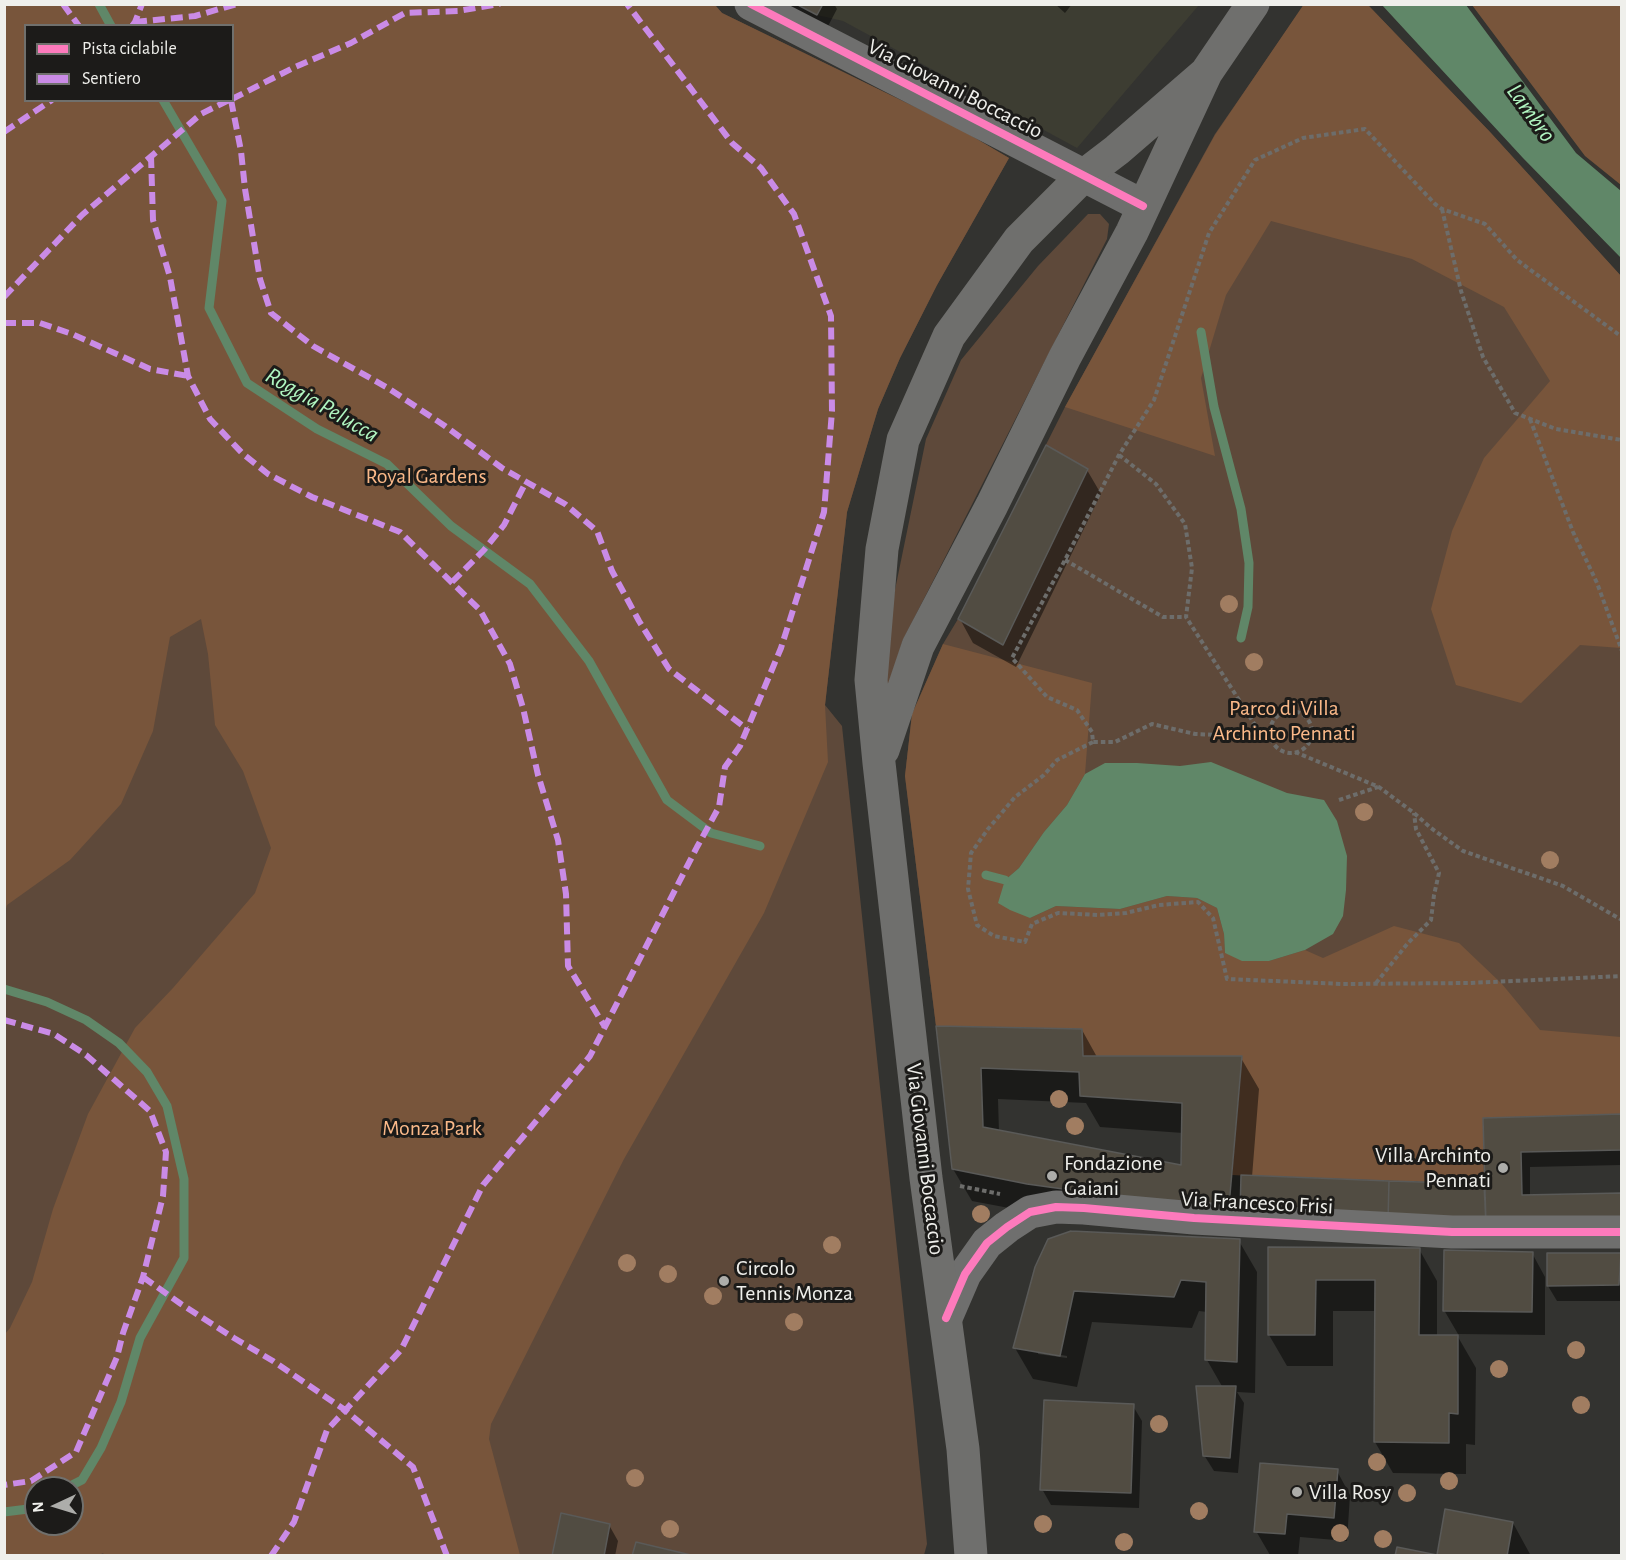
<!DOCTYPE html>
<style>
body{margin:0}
#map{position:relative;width:1626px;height:1560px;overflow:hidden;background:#333330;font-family:"Alegreya Sans",sans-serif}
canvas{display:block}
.frame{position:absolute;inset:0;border:6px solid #efefeb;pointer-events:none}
.legend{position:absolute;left:24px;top:24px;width:210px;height:78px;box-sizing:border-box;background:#1c1b19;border:2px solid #70706d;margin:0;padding:8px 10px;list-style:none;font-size:18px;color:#efefeb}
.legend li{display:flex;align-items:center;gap:12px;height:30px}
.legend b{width:30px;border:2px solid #70706d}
.north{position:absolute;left:24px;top:1476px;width:60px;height:60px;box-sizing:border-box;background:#1c1b19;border:2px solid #70706d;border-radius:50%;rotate:266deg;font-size:16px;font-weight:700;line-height:24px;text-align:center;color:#efefeb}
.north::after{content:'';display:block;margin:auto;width:21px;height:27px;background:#adadaa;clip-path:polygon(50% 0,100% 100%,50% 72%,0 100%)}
</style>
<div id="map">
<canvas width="1626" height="1560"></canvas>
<div class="frame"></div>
<ul class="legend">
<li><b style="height:8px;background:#fd7abc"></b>Pista ciclabile</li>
<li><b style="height:8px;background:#ca8be6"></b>Sentiero</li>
</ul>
<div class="north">N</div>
</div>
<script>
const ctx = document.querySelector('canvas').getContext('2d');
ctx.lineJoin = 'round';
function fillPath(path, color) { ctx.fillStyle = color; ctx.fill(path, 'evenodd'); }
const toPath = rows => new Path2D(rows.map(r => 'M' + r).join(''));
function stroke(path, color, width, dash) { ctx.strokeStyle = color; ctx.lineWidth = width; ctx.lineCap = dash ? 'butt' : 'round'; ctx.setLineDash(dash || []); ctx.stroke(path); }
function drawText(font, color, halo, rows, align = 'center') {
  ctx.font = font + ' "Alegreya Sans",sans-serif'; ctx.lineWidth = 6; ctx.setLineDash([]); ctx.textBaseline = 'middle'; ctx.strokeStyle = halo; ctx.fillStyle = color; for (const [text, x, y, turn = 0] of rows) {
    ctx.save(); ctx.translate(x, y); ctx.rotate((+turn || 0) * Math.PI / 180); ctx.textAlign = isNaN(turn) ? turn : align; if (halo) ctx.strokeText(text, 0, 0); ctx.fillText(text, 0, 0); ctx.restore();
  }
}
const built = toPath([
 [796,5,1199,5,1077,148,843,21,817,15]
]);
const green = toPath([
 [5,5,715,5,722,13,958,128,1009,158,937,285,900,358,878,409,847,512,825,705,842,726,914,1410,927,1544,924,1555,5,1556],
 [26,26,232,26,232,100,26,100],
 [36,1488,72,1488,72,1524,36,1524],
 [1304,5,1368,5,1490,132,1621,276,1621,1114,1483,1118,1484,1184,1232,1175,1242,1056,1083,1056,1082,1029,936,1026,905,776,912,714,943,644,958,619,1065,407,1215,134],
 [1088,214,1100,214,1109,224,1107,239,903,640,884,698,889,619,926,439,961,360,1038,266]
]);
const forest = toPath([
 [1304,4,1368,5,1490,132,1621,276,1621,648,1580,645,1521,703,1456,685,1431,609,1452,531,1484,458,1550,381,1504,307,1412,259,1271,221,1226,295,1201,378,1215,456,1065,407,1215,135],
 [5,5,715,5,722,13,958,128,1009,158,937,285,900,358,878,409,847,512,825,705,828,762,764,913,624,1159,491,1424,489,1439,520,1555,105,1556,103,1553,97,1556,5,1555,5,1334,10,1328,32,1282,53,1209,88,1114,135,1028,173,988,255,893,271,848,243,771,215,725,208,654,201,619,170,637,153,731,121,804,70,860,7,905,5,912],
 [26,26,232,26,232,100,26,100],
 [36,1488,72,1488,72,1524,36,1524],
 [1472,5,1621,5,1621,185,1585,156],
 [943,644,1092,683,1085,774,1067,805,1044,832,1019,868,1005,880,1030,918,1056,906,1120,909,1167,896,1197,898,1217,908,1224,934,1225,953,1269,961,1305,950,1323,958,1394,926,1459,943,1502,984,1540,1030,1621,1037,1621,1114,1483,1118,1484,1184,1232,1175,1242,1056,1083,1056,1082,1029,936,1026,905,776,912,714]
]);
const water = toPath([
 [1382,5,1466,5,1576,153,1621,191,1621,258,1523,158],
 [1211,762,1287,793,1324,800,1337,821,1347,856,1346,890,1343,916,1333,934,1305,950,1269,961,1242,961,1225,953,1224,934,1217,908,1197,898,1167,896,1120,909,1056,906,1030,918,1010,910,998,903,1005,880,1019,868,1044,832,1067,805,1085,774,1105,763,1137,763,1180,766]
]);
const shadow = toPath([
 [775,4,834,4,837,9,826,30],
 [1055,4,1072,4,1065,13],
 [1087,470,1101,494,1016,667,973,643,960,619],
 [938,1027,1082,1030,1097,1057,1241,1058,1259,1089,1252,1177,1483,1185,1486,1190,1484,1119,1622,1115,1622,1165,1530,1167,1530,1196,1622,1237,1046,1215,972,1201,953,1169],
 [998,1099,1086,1103,1100,1127,1183,1133,1182,1167,999,1132],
 [1239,1241,1257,1272,1255,1393,1237,1392,1244,1403,1238,1473,1214,1471,1204,1455,1223,1388,1207,1360,1207,1312,1199,1311,1192,1328,1092,1322,1077,1387,1033,1379,1015,1348,1036,1267],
 [1038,1351,1067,1356,1067,1358,1038,1354],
 [1270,1248,1419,1249,1437,1281,1437,1337,1458,1337,1476,1368,1475,1445,1466,1444,1466,1474,1393,1473,1375,1442,1376,1311,1333,1311,1333,1366,1287,1366,1269,1335],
 [1532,1253,1545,1277,1545,1335,1458,1334,1444,1310],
 [1620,1254,1622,1257,1622,1301,1557,1301,1548,1286],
 [1133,1406,1142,1421,1139,1508,1051,1505,1042,1489],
 [1337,1471,1350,1495,1347,1541,1300,1537,1298,1556,1270,1555,1256,1531],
 [1513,1523,1531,1556,1438,1556],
 [609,1525,618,1541,615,1556,554,1556]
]);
const stream = toPath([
 [99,4,111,26],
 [163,100,222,201,209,308,247,383,317,429,387,464,451,526,530,584,589,661,667,800,711,833,760,846],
 [1201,332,1214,407,1241,509,1249,563,1248,607,1241,638],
 [986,875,1005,880],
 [4,989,47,1002,86,1020,119,1043,147,1072,167,1106,184,1179,184,1258,140,1338,121,1402,101,1448,82,1480,66,1488],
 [4,1512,28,1509,36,1505]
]);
const building = toPath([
 [796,4,823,4,817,15,796,4],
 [1046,445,1088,469,1003,645,958,619,1046,445],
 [936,1026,1082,1029,1083,1056,1242,1056,1229,1206,1121,1197,1027,1184,952,1169,936,1026],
 [981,1068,1079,1072,1080,1096,1182,1103,1181,1165,983,1127,981,1068],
 [1622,1114,1622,1150,1521,1152,1522,1195,1622,1193,1622,1221,1486,1225,1483,1118,1622,1114],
 [1241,1175,1389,1181,1388,1220,1240,1214,1241,1175],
 [1389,1181,1484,1184,1486,1225,1388,1220,1389,1181],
 [1071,1231,1240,1239,1237,1362,1205,1360,1206,1282,1181,1280,1174,1297,1074,1291,1060,1356,1013,1348,1035,1267,1048,1239,1071,1231],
 [1268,1247,1420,1248,1419,1335,1458,1335,1458,1414,1449,1413,1449,1443,1374,1442,1375,1280,1316,1280,1315,1335,1268,1335,1268,1247],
 [1444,1250,1533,1252,1532,1312,1443,1311,1444,1250],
 [1547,1253,1621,1253,1619,1285,1547,1286,1547,1253],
 [1196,1386,1236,1386,1230,1458,1203,1456,1196,1386],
 [1044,1400,1134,1404,1131,1493,1040,1490,1044,1400],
 [1260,1463,1338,1469,1334,1518,1287,1514,1285,1534,1254,1532,1260,1463],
 [1445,1509,1513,1522,1507,1556,1395,1556,1397,1547,1437,1555,1445,1509],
 [561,1513,610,1524,604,1556,552,1556,561,1513],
 [636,1542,695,1556,632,1556,636,1542]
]);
const path = toPath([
 [1442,209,1461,291,1483,357,1515,413,1556,429,1622,440],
 [1530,419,1573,532,1597,583,1622,651],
 [1119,455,1156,484,1185,524,1192,568,1186,617,1262,736],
 [1065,560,1163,617,1186,617],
 '1270 732a21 21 0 1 1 42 0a21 21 0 1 1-42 0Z',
 [1272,740,1263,737,1195,734,1152,724,1115,742,1093,742,1092,732,1077,710,1047,697,1012,658,1065,560,1119,455,1154,400,1209,233,1255,160,1303,138,1365,129,1435,204,1442,209,1485,224,1517,260,1622,337],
 [1093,742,1057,760,1044,775,1015,797,988,829,971,853,968,889,977,925,994,936,1025,942,1032,924,1058,913,1098,915,1126,913,1159,905,1198,902,1213,918,1227,979,1343,984,1469,983,1622,976],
 [1295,752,1379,787,1414,813,1431,828,1463,851,1563,886,1622,920],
 [1339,800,1378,787],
 [1376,983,1408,943,1431,920,1434,895,1439,873,1416,829,1414,813],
 [960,1186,1000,1194]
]);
const minor = toPath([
 [751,4,1143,206],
 [946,1318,965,1274,987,1243,1007,1227,1030,1212,1056,1207,1084,1208,1194,1218,1452,1232,1622,1232]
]);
const major = toPath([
 [883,750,918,646,992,505,1065,357,1132,232,1206,73,1253,4],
 [971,1556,963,1449,926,1178,879,763,871,680,882,549,903,440,949,336,1019,240,1083,176,1117,150,1206,73]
]);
const quiet = toPath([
 [63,4,79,26],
 [135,22,195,16,237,4],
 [132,26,135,22,142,4],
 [232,99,295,67,351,43,405,13,458,11,500,4],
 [231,100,241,151,245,189,260,279,271,313,313,346,388,388,445,426,502,468,565,504,597,531,612,571,639,621,669,669,747,729],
 [4,132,52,100],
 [151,156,153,220,170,277,188,376,210,419,242,453,268,474,312,497,400,532,480,610,510,664,523,708,538,775,558,840,566,894,568,966,605,1027],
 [4,297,82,215,201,114,229,100],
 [4,323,40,323,72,334,150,369,188,376],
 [452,582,484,550,504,525,526,482],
 [4,1020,54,1034,86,1055,150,1111,166,1152,163,1196,143,1277,123,1333,117,1357,76,1452,31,1481,4,1485],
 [143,1277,181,1304,234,1338,273,1361,345,1410,413,1467,447,1556],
 [271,1556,294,1522,327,1430,401,1350,483,1185,590,1056,697,847,719,807,725,767,740,746,781,648,824,512,832,411,831,316,794,214,761,168,732,143,627,4]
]);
const cycleway = toPath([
 [751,4,1143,206],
 [946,1318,965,1274,987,1243,1007,1227,1030,1212,1056,1207,1084,1208,1194,1218,1452,1232,1622,1232]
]);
const trees = [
 [1229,604],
 [1254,662],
 [1364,812],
 [1550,860],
 [1059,1099],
 [1075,1126],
 [981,1214],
 [832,1245],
 [627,1263],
 [668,1274],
 [713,1296],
 [794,1322],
 [1576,1350],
 [1499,1369],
 [1581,1405],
 [1159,1424],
 [1377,1462],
 [635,1478],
 [1449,1481],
 [1407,1493],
 [1199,1511],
 [1043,1524],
 [670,1529],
 [1340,1533],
 [1383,1539],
 [1124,1542]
];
const markers = [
 [1503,1168,6,"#adadaa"],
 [1052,1176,6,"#adadaa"],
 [724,1281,6,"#adadaa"],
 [1297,1492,6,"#adadaa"]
];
const streetNames = [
 ["Via Giovanni Boccaccio",955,89,27],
 ["Via Giovanni Boccaccio",925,1159,83],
 ["Via Francesco Frisi",1257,1203,3]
];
const parkNames = [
 ["Royal Gardens",426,476],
 ["Parco di Villa",1284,708],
 ["Archinto Pennati",1284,733],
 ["Monza Park",432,1128]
];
const poiNames = [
 ["Villa Archinto",1491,1155,"right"],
 ["Pennati",1491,1180,"right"],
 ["Fondazione",1064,1163],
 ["Gaiani",1064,1188],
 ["Circolo",736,1268],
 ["Tennis Monza",736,1293],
 ["Villa Rosy",1309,1492]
];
const waterNames = [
 ["Lambro",1531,113,54],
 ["Roggia Pelucca",322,405,30]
];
fillPath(built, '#3d3d32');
fillPath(green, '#5e493a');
fillPath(forest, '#78553b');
fillPath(water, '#608768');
fillPath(shadow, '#0007');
stroke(stream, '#608768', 9);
fillPath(building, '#514c42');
stroke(building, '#5a5a58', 1.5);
stroke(path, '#6d6d6b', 4, [4.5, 3]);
stroke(minor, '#6f6f6e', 33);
stroke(major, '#6f6f6d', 33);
stroke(quiet, '#ca8be6', 6, [12, 6]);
stroke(cycleway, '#fd7abc', 8);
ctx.fillStyle = '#a17d61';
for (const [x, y] of trees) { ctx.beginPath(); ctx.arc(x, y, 9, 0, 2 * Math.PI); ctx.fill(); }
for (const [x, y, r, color] of markers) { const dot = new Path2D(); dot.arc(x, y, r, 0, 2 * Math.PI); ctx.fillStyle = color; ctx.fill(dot); stroke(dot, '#1c1b19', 2); }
drawText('22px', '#efefeb', '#1c1b19', streetNames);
drawText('22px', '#fbb989', '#1c1b19', parkNames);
drawText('22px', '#efefeb', '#1c1b19', poiNames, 'left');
drawText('italic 24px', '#b1f6c1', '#1c1b19', waterNames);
</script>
